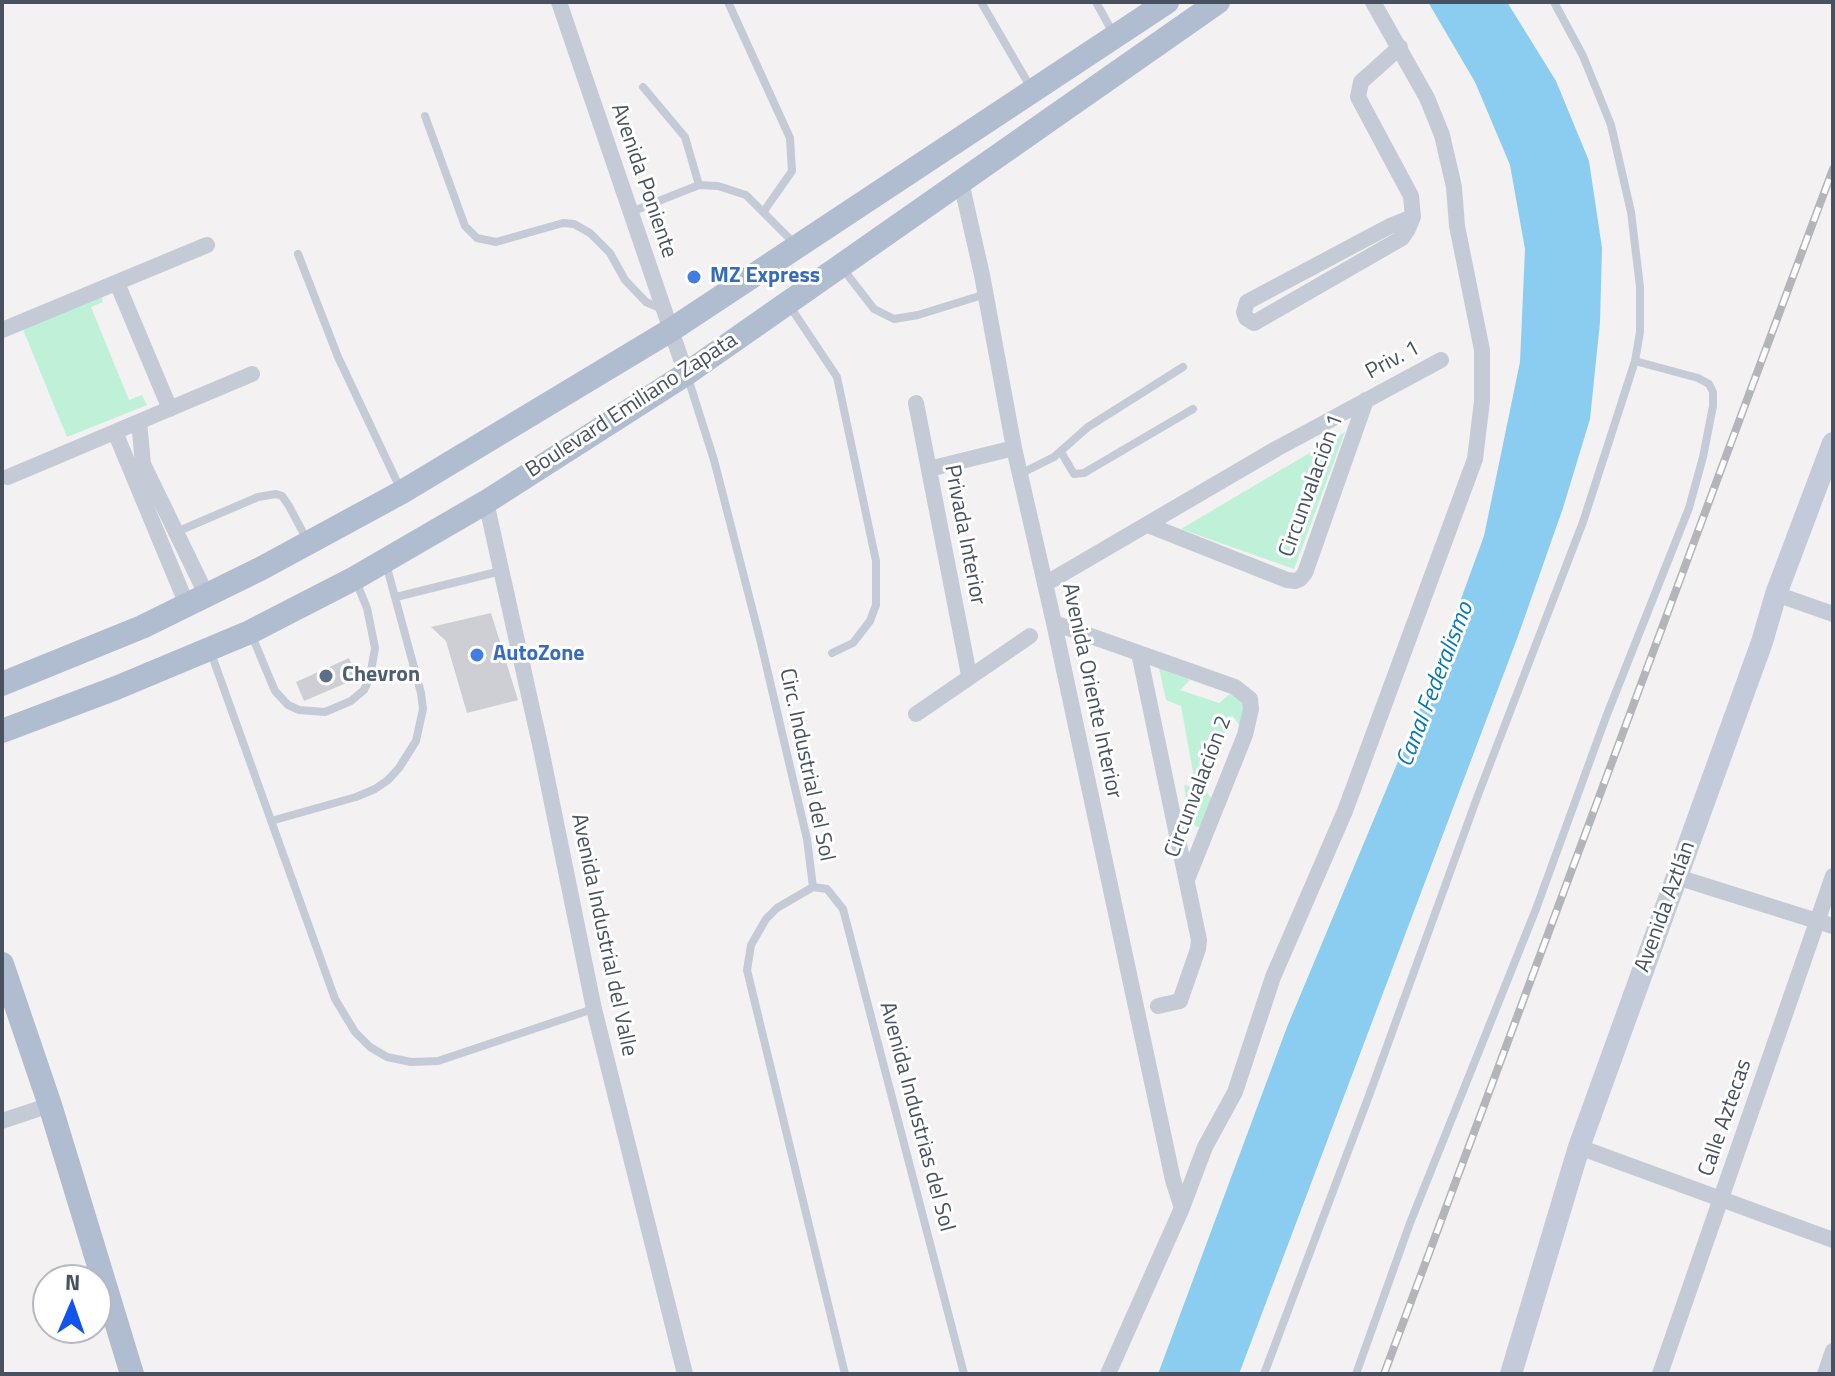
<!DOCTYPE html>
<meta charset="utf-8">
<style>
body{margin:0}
#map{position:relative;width:1835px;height:1376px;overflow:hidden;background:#f3f1f1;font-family:"Titillium Web",sans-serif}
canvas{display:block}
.frame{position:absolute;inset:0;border:4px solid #48515f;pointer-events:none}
.north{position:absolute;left:32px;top:1264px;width:80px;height:80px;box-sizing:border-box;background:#fff;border:2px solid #b6b9bf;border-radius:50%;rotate:2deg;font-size:22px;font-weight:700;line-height:32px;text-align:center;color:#48515f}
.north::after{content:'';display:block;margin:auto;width:28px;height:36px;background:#1255ec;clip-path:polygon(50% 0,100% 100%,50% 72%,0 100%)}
</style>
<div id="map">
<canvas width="1835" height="1376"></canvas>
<div class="frame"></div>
<div class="north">N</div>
</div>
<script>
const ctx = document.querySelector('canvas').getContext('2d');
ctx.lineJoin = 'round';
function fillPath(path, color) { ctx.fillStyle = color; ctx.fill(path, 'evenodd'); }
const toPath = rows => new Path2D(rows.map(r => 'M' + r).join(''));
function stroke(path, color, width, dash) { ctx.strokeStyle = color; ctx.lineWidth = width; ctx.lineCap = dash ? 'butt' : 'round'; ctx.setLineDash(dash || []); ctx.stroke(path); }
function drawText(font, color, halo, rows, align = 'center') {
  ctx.font = font + ' "Titillium Web",sans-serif'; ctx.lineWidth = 6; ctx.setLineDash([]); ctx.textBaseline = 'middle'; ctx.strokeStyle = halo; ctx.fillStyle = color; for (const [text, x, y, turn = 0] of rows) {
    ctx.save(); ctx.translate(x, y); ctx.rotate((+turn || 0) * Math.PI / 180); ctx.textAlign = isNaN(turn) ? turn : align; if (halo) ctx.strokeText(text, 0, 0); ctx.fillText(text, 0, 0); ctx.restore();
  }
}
const green = toPath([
 [101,295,103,302,91,307,129,400,142,395,147,405,67,437,22,327],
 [1345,432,1294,569,1181,529],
 [1159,668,1190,680,1180,690,1219,703,1230,694,1249,700,1240,726,1232,715,1203,788,1213,800,1205,826,1197,827,1190,822,1184,785,1196,788,1181,706,1166,700]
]);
const water = toPath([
 [1428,2,1507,2,1556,81,1589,161,1602,248,1600,322,1590,419,1563,508,1518,636,1239,1374,1158,1374,1287,1027,1427,692,1484,536,1520,362,1525,249,1510,165,1475,82]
]);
const building = toPath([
 [491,613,518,700,467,713,446,641,431,627],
 [349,658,358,678,304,701,296,682]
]);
const service = toPath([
 [728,2,790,138,792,171,764,211],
 [981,2,1031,88],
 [1096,2,1113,33],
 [643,87,685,137,699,185],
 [425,116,465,226,477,238,496,242,563,223,574,224,590,233,610,253,625,280,646,302,662,309],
 [631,212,699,185,718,186,746,195,795,244],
 [298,254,338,357,400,488],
 [843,269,874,309,894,319,918,315,986,294],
 [789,305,837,377,876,561,876,605,870,621,853,643,832,653],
 [687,375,714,460,760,639,807,839,813,887],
 [1061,452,1074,474,1084,473,1193,409],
 [1020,474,1054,457,1088,427,1183,367],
 [174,533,258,497,276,494,282,496,289,506,307,540],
 [396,597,501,571],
 [252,636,275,691,288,705,299,710,325,712,351,701,364,690,370,677,375,648,367,608,355,579],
 [211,653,335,999,355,1032,370,1047,387,1057,411,1062,438,1061,593,1009],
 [271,821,356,797,375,789,388,780,399,768,416,741,423,709,421,693,386,564],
 [813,887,777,908,766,919,751,945,747,970,845,1374],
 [813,887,827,889,843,909,964,1374],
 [1264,1374,1370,1093,1478,795,1583,522,1635,361,1640,332,1640,287,1631,212,1611,125,1583,56,1554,2],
 [1356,1374,1410,1223,1536,909,1606,717,1689,508,1703,457,1713,406,1713,392,1709,384,1698,378,1635,361]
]);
const minor = toPath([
 [559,2,686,374],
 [1400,47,1361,82,1358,97,1411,196,1413,217,1408,229,1402,238,1254,323,1246,318,1244,312,1247,302,1390,226,1413,217],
 [961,182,982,275,1014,448,1054,623,1173,1180,1182,1208],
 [117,283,170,409],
 [2,330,207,245],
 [916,403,969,675],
 [139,422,143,464,207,596],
 [115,432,187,605],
 [929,469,1014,448],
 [8,477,252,374],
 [486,502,541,749,594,1009,685,1374],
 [1148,525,1287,580,1295,581,1300,579,1305,573,1366,400],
 [1045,584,1276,449,1441,360],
 [1776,594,1833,614],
 [1054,623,1235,687,1250,699,1251,709,1245,735,1188,877],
 [1139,653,1199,940,1198,949,1180,1001,1158,1006],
 [916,714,1030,636],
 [1677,877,1833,926],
 [2,1121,50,1105],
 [1579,1147,1833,1240],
 [1108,1374,1182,1208,1205,1147,1235,1092,1273,977,1345,811,1475,459,1482,401,1482,350,1457,226,1454,187,1442,135,1427,98,1373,2],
 [1660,1374,1833,876],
 [1825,1374,1833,1351]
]);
const secondary = toPath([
 [1511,1374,1579,1147,1762,642,1776,594,1833,443]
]);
const primary = toPath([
 [2,684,142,627,262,568,402,492,671,330,1167,2],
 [2,731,116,688,250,632,355,578,486,502,686,374,1218,2],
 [2,964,50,1105,132,1374]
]);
const rail = toPath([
 [1384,1374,1833,169]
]);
const markers = [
 [694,277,8,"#3f7fe0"],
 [477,655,8,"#3f7fe0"],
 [326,676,8,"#5c6f8a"]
];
const streetNames = [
 ["Avenida Poniente",643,181,71],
 ["Priv. 1",1393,361,-28],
 ["Boulevard Emiliano Zapata",632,406,-33],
 ["Circunvalación 1",1312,486,-70],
 ["Privada Interior",964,535,79],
 ["Avenida Oriente Interior",1091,691,78],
 ["Circ. Industrial del Sol",806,765,78],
 ["Circunvalación 2",1199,787,-69],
 ["Avenida Aztlán",1666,907,-70],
 ["Avenida Industrial del Valle",603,935,78],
 ["Avenida Industrias del Sol",916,1117,75],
 ["Calle Aztecas",1726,1118,-71]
];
const shopNames = [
 ["MZ Express",710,277],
 ["AutoZone",493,655]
];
const serviceNames = [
 ["Chevron",342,676]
];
const waterNames = [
 ["Canal Federalismo",1436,685,-69]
];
fillPath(green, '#bff1d9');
fillPath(water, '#8acdf0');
fillPath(building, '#cdcfd5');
stroke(service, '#c4cbd6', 8);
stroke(minor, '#c4cbd6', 16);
stroke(secondary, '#c3cbda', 22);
stroke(primary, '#b0bcd0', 24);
stroke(rail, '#b3b5bb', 8);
stroke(rail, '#fff', 5, [15]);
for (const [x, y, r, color] of markers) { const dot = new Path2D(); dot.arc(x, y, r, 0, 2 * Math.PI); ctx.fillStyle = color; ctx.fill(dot); stroke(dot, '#fff', 3); }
drawText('22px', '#48515f', '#fff', streetNames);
drawText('bold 22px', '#366cbe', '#fff', shopNames, 'left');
drawText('bold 22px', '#4e5e75', '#fff', serviceNames, 'left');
drawText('italic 24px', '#0779b3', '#fff', waterNames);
</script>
